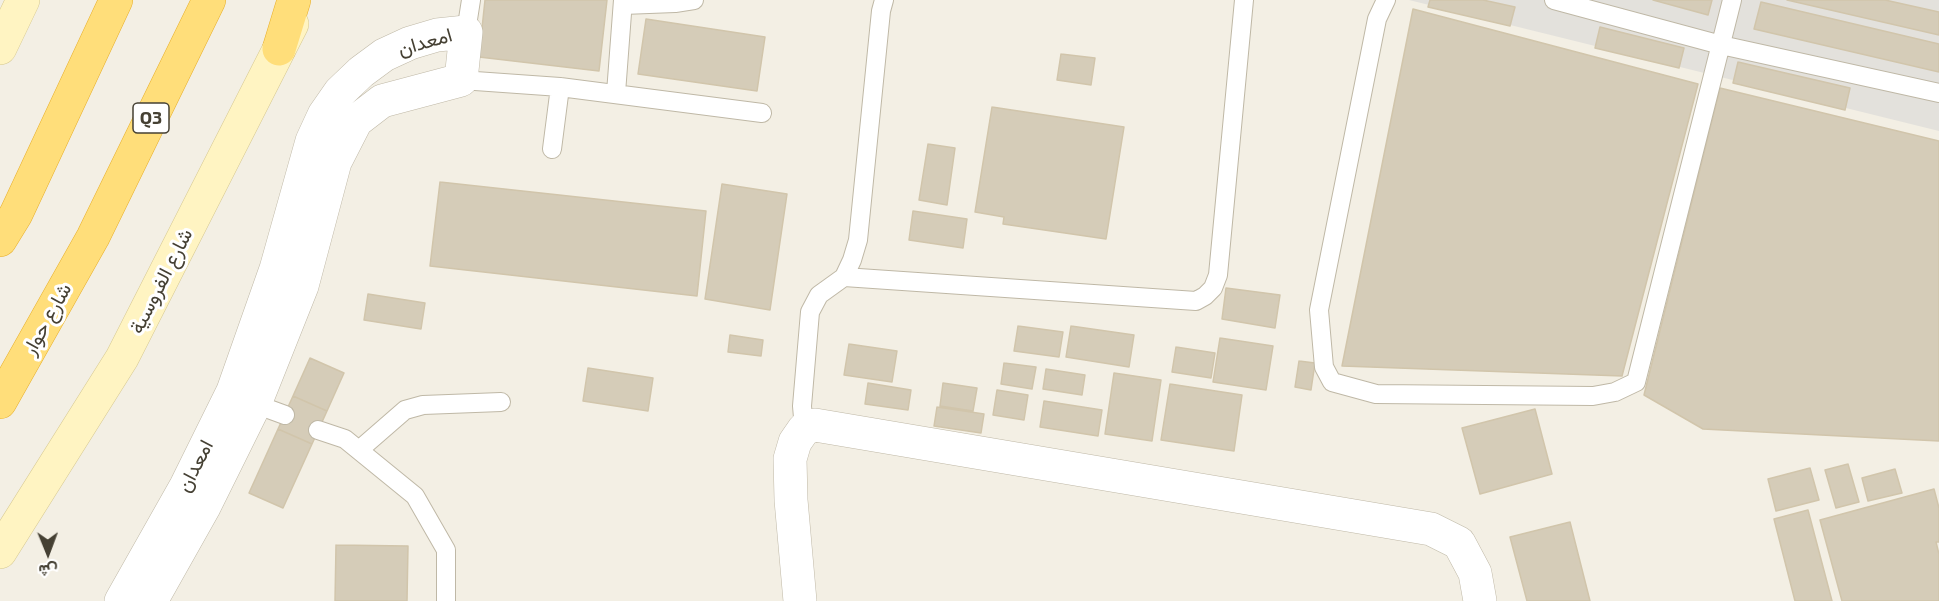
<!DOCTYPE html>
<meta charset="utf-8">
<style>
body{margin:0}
#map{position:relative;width:1939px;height:601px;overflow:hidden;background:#f3efe4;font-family:"Exo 2",Vazirmatn,sans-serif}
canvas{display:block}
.north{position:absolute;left:18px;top:523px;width:60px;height:60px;-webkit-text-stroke:4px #fff;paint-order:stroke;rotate:179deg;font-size:16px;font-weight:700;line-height:24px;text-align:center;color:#454033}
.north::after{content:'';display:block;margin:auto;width:21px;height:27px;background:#454033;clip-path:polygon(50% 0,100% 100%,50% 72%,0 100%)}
</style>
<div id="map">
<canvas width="1939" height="601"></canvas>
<div class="north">ش</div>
</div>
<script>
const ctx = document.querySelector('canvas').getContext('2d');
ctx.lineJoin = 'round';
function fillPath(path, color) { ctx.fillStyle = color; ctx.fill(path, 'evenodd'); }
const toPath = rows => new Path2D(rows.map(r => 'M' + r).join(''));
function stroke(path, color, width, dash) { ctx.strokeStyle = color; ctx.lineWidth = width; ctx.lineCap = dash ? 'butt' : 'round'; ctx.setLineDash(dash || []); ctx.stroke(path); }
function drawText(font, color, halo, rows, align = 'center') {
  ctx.font = font + ' "Exo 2",Vazirmatn,sans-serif'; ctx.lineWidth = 6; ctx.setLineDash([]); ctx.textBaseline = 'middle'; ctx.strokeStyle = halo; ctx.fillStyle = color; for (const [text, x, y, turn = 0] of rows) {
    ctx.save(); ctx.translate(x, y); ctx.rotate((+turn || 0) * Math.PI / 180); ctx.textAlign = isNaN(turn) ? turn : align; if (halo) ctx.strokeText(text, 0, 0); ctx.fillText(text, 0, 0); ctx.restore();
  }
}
const parking = toPath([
 [1409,0,1939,0,1939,131]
]);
const building = toPath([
 [485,0,607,0,599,71,479,57,485,0],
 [1430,0,1483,0,1515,7,1510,26,1428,7,1430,0],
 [1653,0,1712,0,1708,15,1653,0],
 [1787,0,1885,0,1939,12,1939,35,1787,0],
 [1761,2,1939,44,1939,72,1754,29,1761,2],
 [1413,9,1698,84,1622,376,1342,366,1413,9],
 [646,19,765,37,757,91,638,74,646,19],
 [1600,27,1684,48,1679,68,1595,48,1600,27],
 [1061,54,1095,58,1091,85,1057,80,1061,54],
 [1738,62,1850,88,1845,110,1733,83,1738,62],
 [1720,88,1939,141,1939,441,1703,429,1644,395,1720,88],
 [992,107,1124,127,1106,239,1003,224,1004,217,975,212,992,107],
 [928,144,955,148,947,205,919,200,928,144],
 [440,182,706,211,697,296,430,266,440,182],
 [722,184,787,194,770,310,705,299,722,184],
 [913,211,967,219,963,248,909,240,913,211],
 [1226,288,1280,295,1275,328,1222,319,1226,288],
 [368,294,425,303,421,329,364,320,368,294],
 [1018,326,1063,332,1059,357,1014,351,1018,326],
 [1071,326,1134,335,1129,367,1066,357,1071,326],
 [730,335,763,340,761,356,728,352,730,335],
 [1220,338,1273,346,1266,390,1213,382,1220,338],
 [849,344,897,351,892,382,844,375,849,344],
 [1176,347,1215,353,1211,378,1172,372,1176,347],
 [310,358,344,373,327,411,293,396,310,358],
 [1299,361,1315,363,1311,390,1295,387,1299,361],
 [1004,363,1036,367,1032,389,1001,384,1004,363],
 [588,368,653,378,648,411,583,401,588,368],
 [1046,369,1085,375,1082,395,1043,389,1046,369],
 [1114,373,1161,380,1152,441,1105,434,1114,373],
 [868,383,911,390,908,410,865,404,868,383],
 [943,383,977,388,973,411,940,406,943,383],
 [1170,384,1242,395,1234,451,1161,440,1170,384],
 [997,390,1028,395,1024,420,993,415,997,390],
 [293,396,327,411,312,444,278,429,293,396],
 [1044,401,1102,410,1098,436,1040,427,1044,401],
 [937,407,984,414,981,433,934,426,937,407],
 [1535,409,1552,474,1480,494,1462,428,1535,409],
 [278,429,312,444,283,508,249,493,278,429],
 [1848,464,1859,502,1836,508,1825,470,1848,464],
 [1810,468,1819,500,1776,511,1768,479,1810,468],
 [1895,469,1902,493,1868,501,1862,478,1895,469],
 [1934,489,1939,508,1939,542,1936,542,1939,554,1939,601,1842,601,1820,520,1934,489],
 [1808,510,1832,601,1795,601,1774,519,1808,510],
 [1570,522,1590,601,1527,601,1510,537,1570,522],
 [336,545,408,546,407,601,335,601,336,545]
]);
const service = toPath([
 [1386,0,1377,19,1319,310,1324,367,1332,382,1376,394,1593,396,1615,392,1636,382,1732,0],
 [1554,0,1721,45,1939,93],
 [623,5,675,3,694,0],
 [466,32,471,0],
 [461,80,560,87,762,113],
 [616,93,623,0],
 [552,149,560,87],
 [844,277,1196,301,1205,296,1213,288,1218,275,1244,0],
 [255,404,285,415],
 [804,429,802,406,810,312,819,295,844,277,852,260,858,240,881,11,884,0],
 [318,430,345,439,415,496,446,550,446,600],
 [359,450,405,410,423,405,501,402]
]);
const minor = toPath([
 [800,601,791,500,790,459,795,442,804,429,815,425,1431,529,1459,543,1475,573,1480,601]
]);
const tertiary = toPath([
 [121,601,186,486,233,391,276,269,312,141,324,115,340,92,361,72,384,55,410,43,437,35,466,32,461,80,382,101,356,121,335,162,302,286,255,404,204,507,151,601]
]);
const secondary = toPath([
 [0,48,23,0],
 [0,552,122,358,292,24]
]);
const trunk = toPath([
 [279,49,294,0],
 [0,240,16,214,116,0],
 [0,402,93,237,209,0]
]);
const shields = [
 [151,118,36]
];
const shieldNames = [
 ["Q3",151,118]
];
const streetNames = [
 ["امعدان",425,42,-16],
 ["شارع الفروسية",161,281,-63],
 ["شارع حوار",47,319,-61],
 ["امعدان",195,466,-63]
];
fillPath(parking, '#e3e1dc');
fillPath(building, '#d5ccb8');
stroke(building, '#d1c5ab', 1.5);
stroke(service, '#bfb8a6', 20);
stroke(minor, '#bfb8a6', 34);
stroke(tertiary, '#bfb8a6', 34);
stroke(secondary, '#d6c890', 34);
stroke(trunk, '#e7ae29', 34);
stroke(service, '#fff', 18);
stroke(minor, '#fff', 33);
stroke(tertiary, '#fff', 33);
stroke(secondary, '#fff4c2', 33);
stroke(trunk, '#ffde7a', 33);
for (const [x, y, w] of shields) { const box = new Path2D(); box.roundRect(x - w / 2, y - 15, w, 30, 4.5); ctx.fillStyle = '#fff'; ctx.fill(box); stroke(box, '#454033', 1.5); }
drawText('bold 18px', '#454033', null, shieldNames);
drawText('20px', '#454033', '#fff', streetNames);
</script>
